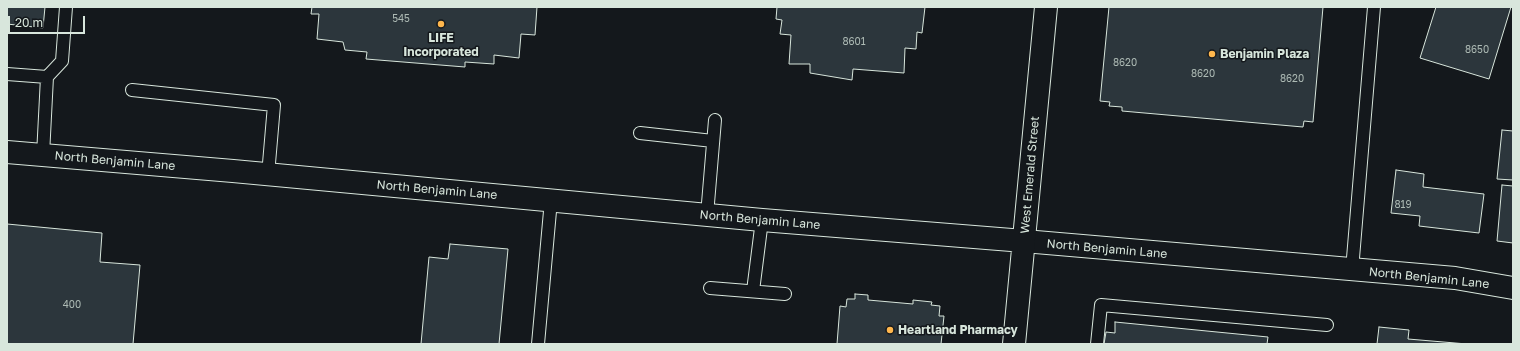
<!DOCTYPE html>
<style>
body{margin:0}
#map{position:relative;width:1520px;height:351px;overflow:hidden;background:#14181c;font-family:"Golos Text",sans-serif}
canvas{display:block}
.frame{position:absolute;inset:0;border:8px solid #d8e6dc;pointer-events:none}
.scale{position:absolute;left:8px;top:16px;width:77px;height:18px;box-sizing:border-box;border:2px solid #d8e6dc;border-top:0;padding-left:5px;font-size:12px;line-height:14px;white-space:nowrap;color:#d8e6dc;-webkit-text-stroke:3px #14181c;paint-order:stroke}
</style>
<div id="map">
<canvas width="1520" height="351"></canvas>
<div class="frame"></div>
<div class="scale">20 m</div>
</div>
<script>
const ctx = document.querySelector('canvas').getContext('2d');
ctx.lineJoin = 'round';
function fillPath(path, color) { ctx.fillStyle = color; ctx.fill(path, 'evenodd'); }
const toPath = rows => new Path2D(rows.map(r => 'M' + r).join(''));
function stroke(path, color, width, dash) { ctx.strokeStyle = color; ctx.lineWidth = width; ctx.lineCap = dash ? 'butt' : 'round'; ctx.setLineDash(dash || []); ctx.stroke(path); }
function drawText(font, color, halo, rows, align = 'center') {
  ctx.font = font + ' "Golos Text",sans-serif'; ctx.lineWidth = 3; ctx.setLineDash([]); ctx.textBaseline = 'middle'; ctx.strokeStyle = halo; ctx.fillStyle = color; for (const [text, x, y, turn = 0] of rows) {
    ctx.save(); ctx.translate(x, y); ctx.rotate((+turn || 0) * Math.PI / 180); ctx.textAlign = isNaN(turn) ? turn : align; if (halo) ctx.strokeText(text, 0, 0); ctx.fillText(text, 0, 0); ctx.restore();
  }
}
const building = toPath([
 [7,7,45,7,43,28,7,24,7,7],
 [312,7,537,7,535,35,521,34,519,58,494,55,494,64,465,62,465,67,366,59,367,52,345,50,343,42,317,39,319,14,311,14,312,7],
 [777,7,925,7,922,33,917,32,916,49,905,48,904,73,853,69,852,80,810,73,810,64,789,64,791,35,780,34,782,20,776,19,777,7],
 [1109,7,1323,7,1313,122,1304,121,1303,127,1122,111,1122,107,1109,106,1110,102,1100,101,1109,7],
 [1436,7,1511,7,1489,79,1420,58,1436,7],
 [1502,130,1513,131,1513,180,1497,179,1502,130],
 [1396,170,1424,174,1423,187,1484,194,1479,233,1419,226,1420,216,1391,213,1396,170],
 [1502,185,1513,186,1513,243,1497,241,1502,185],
 [7,224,102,233,100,262,140,265,133,344,7,344,7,224],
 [450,244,508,249,499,344,421,344,429,257,448,259,450,244],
 [855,294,868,295,868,300,913,304,913,300,932,302,931,305,940,306,939,316,944,316,941,344,837,344,840,306,846,307,847,299,855,299,855,294],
 [1115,322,1268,337,1267,344,1104,344,1106,332,1115,333,1115,322],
 [1379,327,1409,330,1408,339,1467,344,1377,344,1379,327]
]);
const lane = toPath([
 [7,74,47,77],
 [132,90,274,105,268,175],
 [640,133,713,141],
 [43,155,47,77,62,61,66,7],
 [707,215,715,120],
 [1352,270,1374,7],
 [710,288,785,294],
 [753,291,762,220],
 [538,344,551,200],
 [1097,344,1101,305,1327,325]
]);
const street = toPath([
 [1024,241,1455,278,1513,288]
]);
const secondary = toPath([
 [7,152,233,171,762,220,1024,241],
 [1014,344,1046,7]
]);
const markers = [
 [441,24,4,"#ffb74d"],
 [1212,54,4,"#ffb74d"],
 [890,330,4,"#ffb74d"]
];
const numberNames = [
 ["545",401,19],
 ["8601",854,42],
 ["8650",1477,50],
 ["8620",1125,63],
 ["8620",1203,74],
 ["8620",1292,79],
 ["819",1403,205],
 ["400",72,305]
];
const poiNames = [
 ["LIFE",441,38,"center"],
 ["Incorporated",441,52,"center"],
 ["Benjamin Plaza",1220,54],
 ["Heartland Pharmacy",898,330]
];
const streetNames = [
 ["North Benjamin Lane",115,161,5],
 ["West Emerald Street",1030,175,-85],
 ["North Benjamin Lane",437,190,5],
 ["North Benjamin Lane",760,220,5],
 ["North Benjamin Lane",1107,249,5],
 ["North Benjamin Lane",1429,278,6]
];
fillPath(building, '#2c363c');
stroke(building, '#d8e6dc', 1);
stroke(lane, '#d8e6dc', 14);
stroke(street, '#d8e6dc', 24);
stroke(secondary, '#d8e6dc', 24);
stroke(lane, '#14181c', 12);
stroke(street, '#14181c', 22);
stroke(secondary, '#14181c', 22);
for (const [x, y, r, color] of markers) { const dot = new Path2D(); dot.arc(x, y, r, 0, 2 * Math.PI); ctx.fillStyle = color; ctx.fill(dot); stroke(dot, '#14181c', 1.5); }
drawText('10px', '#adbab4', null, numberNames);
drawText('bold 12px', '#d8e6dc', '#14181c', poiNames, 'left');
drawText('12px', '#d8e6dc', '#14181c', streetNames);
</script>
